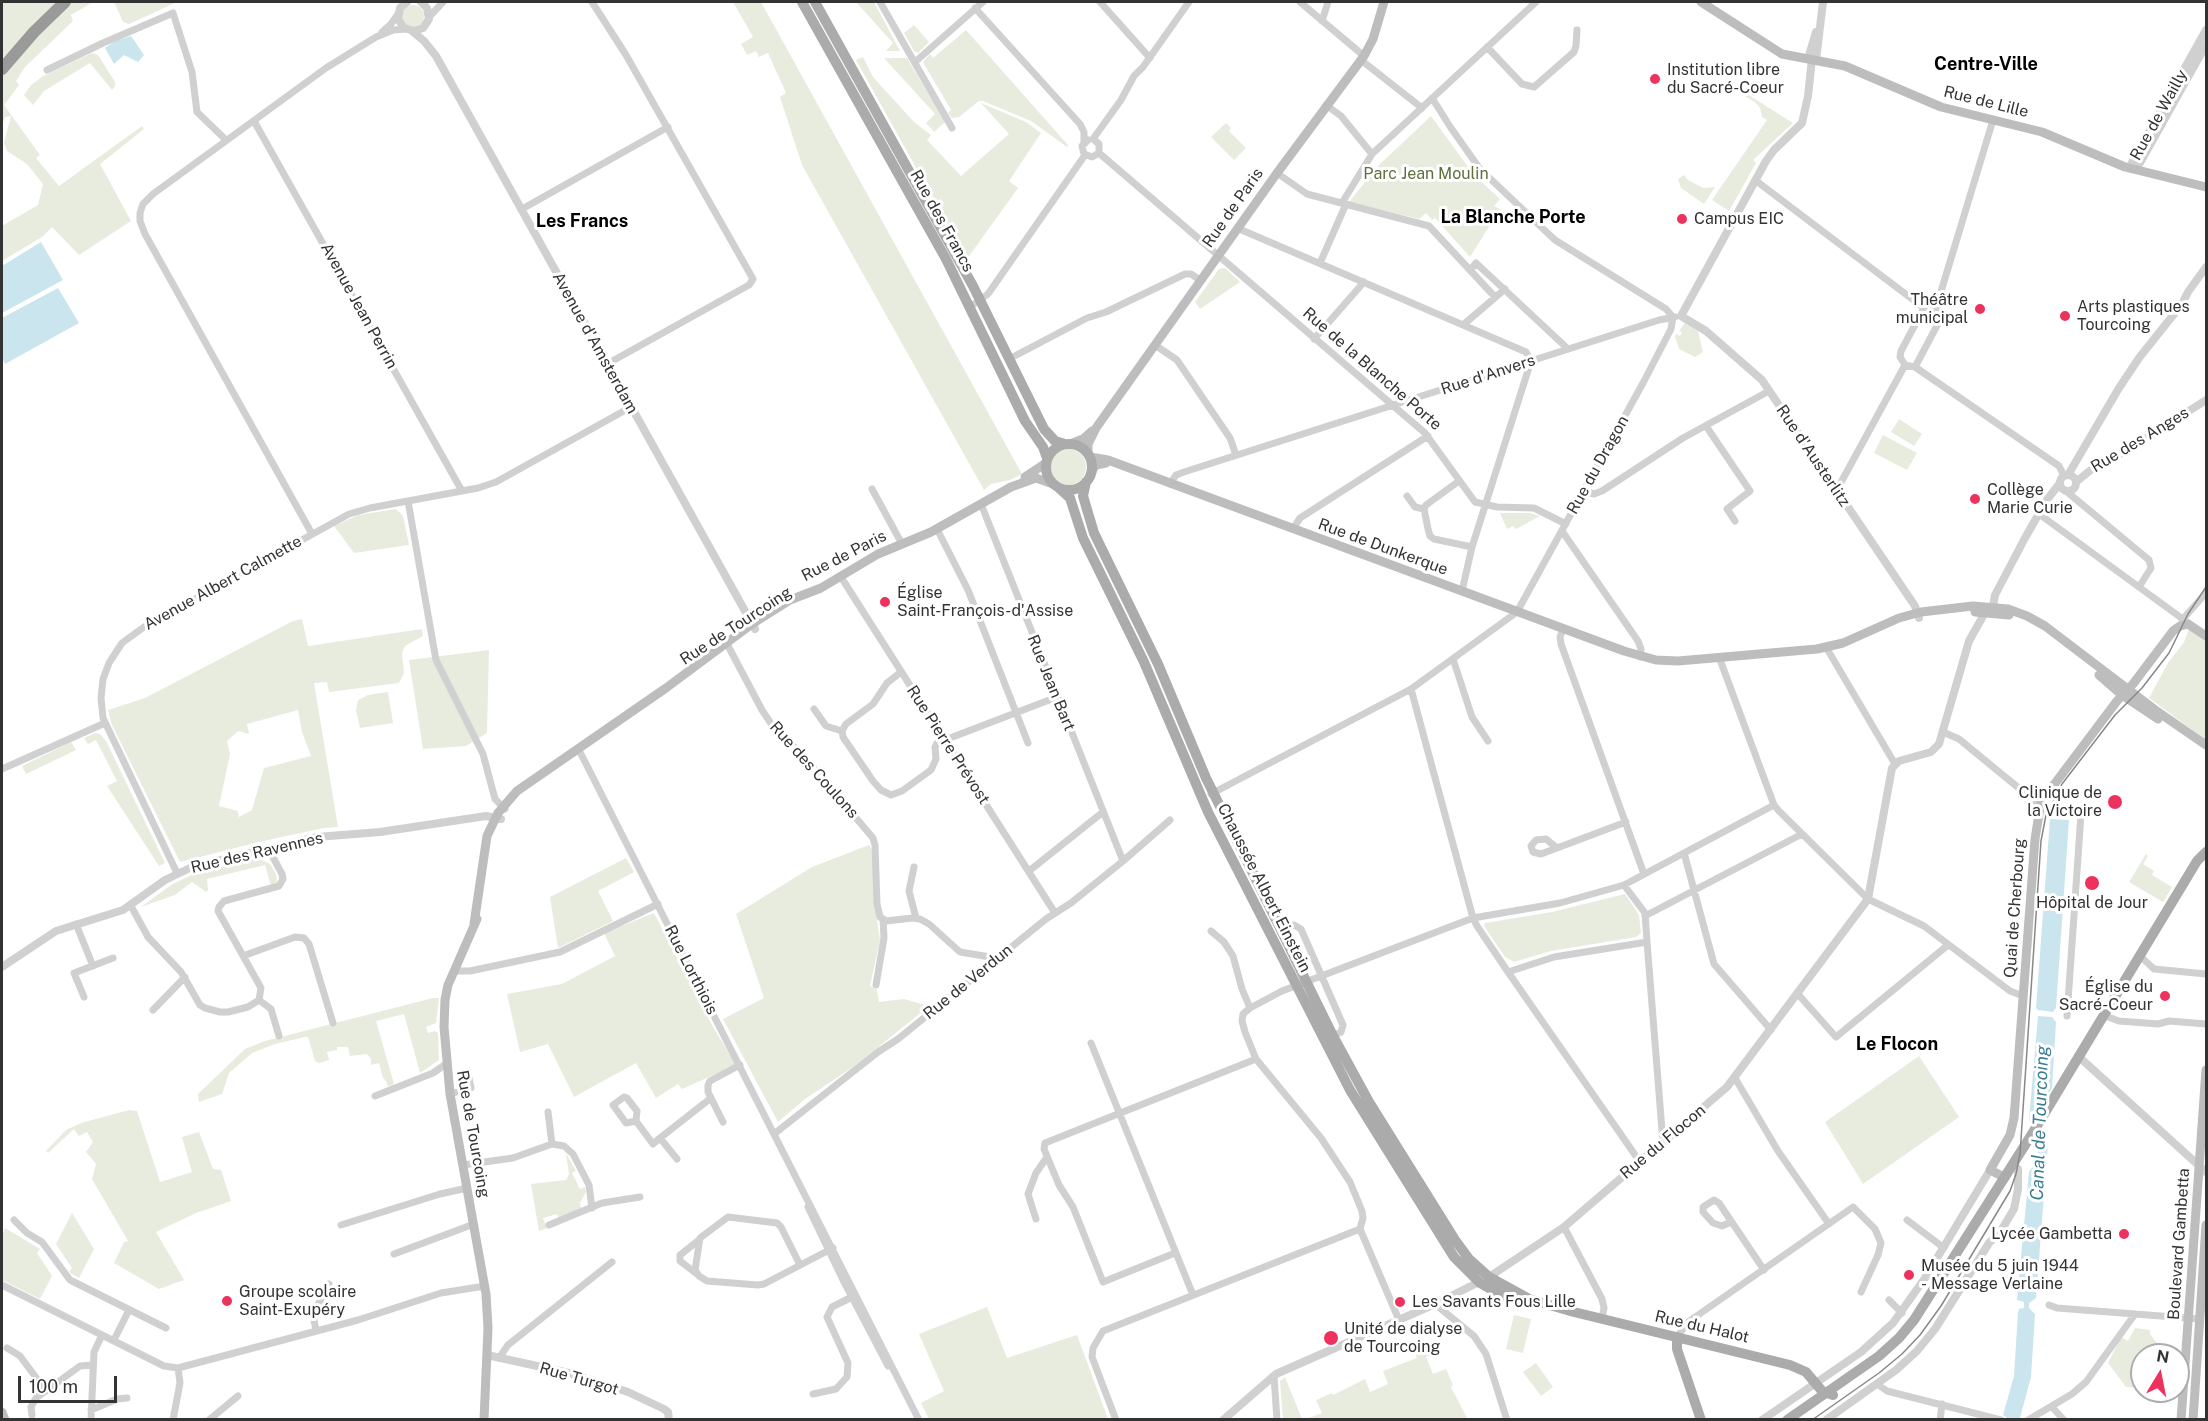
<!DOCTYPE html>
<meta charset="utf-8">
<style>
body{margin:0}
#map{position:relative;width:2208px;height:1421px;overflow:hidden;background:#fff;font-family:"Public Sans",sans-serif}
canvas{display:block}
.frame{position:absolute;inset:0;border:3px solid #333;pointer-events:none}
.north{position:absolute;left:2130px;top:1343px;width:60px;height:60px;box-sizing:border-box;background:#fff;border:2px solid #adadad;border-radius:50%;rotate:10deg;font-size:16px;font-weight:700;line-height:24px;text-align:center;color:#333}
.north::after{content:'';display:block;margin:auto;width:21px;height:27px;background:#ec325d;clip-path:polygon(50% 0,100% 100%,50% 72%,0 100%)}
.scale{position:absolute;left:18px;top:1376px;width:99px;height:27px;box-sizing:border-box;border:3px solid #333;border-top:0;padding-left:8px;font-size:18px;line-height:21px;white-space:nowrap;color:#333;-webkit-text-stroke:4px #fff;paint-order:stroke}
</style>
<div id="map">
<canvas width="2208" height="1421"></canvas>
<div class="frame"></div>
<div class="north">N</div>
<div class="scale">100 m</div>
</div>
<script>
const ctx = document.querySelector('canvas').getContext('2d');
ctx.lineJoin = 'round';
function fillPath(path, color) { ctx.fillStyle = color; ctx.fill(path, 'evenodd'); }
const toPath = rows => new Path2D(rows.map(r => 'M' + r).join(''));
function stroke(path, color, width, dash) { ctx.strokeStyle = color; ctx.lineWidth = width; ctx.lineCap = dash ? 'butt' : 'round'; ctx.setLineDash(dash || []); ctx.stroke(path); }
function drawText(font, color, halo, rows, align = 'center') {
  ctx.font = font + ' "Public Sans",sans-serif'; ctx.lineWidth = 6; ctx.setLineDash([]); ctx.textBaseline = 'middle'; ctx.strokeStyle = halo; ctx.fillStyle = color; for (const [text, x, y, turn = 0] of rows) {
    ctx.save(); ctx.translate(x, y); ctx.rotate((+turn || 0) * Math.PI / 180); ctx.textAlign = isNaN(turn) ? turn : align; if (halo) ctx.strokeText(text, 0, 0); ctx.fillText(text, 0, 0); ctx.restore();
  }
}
const green = toPath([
 [2,2,93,2,71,15,73,21,25,67,16,81,19,85,4,105,40,155,36,158,59,186,142,126,144,129,100,164,131,221,79,255,52,227,42,237,2,261,2,226,38,205,43,184,27,164,7,151,4,143,11,116,5,117,2,125],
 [114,2,177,2,129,24,123,22],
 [733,2,761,2,1022,474,1010,480,991,484,984,490,802,165,780,97,786,93,768,53,759,57,756,51,747,55,741,44,753,37],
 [856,2,874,2,900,51,886,51,893,43],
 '402 16a11 11 0 1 1 22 0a11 11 0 1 1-22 0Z',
 [914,25,929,42,918,53,914,51,904,33],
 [966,30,1068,145,1067,147,1031,121,983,101,979,101,959,117,952,118,948,113,951,110,923,62,930,54,933,58],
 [92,53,98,55,115,82,115,86,112,90,90,63,44,91,33,105,24,95,31,85,43,76],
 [863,57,873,77,914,122,931,135,927,140,961,176,1009,134,981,103,1026,122,1041,133,1009,181,1018,188,967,259,856,60],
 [884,58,907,58,945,122,934,132,926,123,935,114],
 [1728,82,1793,123,1753,160,1756,163,1729,211,1712,200,1767,120,1762,117,1760,108,1755,102,1738,92,1726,92,1729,88,1725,86],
 [1431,116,1474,175,1500,199,1494,206,1500,209,1470,257,1435,218,1432,220,1426,213,1419,219,1349,202,1378,166],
 [1226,123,1231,128,1229,131,1246,148,1234,160,1211,137],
 [1684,175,1688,180,1703,188,1715,187,1704,204,1681,188,1678,179],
 [1225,268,1240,282,1200,309,1195,302,1219,269],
 [1685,323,1698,331,1703,352,1695,357,1679,349,1675,336,1677,334,1680,336,1682,332,1679,331],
 [1899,419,1922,434,1914,446,1891,432],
 [1883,435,1917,453,1907,470,1874,453],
 '1050 467a18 18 0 1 1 36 0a18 18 0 1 1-36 0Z',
 [396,509,403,516,409,545,354,553,334,526,358,515],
 [1500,513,1530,513,1540,516,1516,529,1513,526,1507,529],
 [302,619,308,646,422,629,423,636,405,646,402,653,404,673,399,683,329,692,327,682,314,683,338,827,324,828,263,841,180,862,112,725,108,710,145,698,293,621],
 [298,710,302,732,311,756,264,768,252,810,239,817,238,811,219,806,230,754,227,741,238,731,249,734,247,724],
 [2189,629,2206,639,2206,740,2149,698,2168,663,2184,642],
 [489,650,487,733,466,746,423,749,409,660],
 [388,692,393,723,360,728,356,710,358,700,368,695],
 [95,733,100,734,106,741,165,863,159,866,107,786,117,781,96,740,88,744,84,738],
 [71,742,76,750,26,774,22,766],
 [869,845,872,850,877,920,880,940,870,986,877,990,879,1002,904,999,929,1006,856,1065,805,1099,778,1122,723,1019,764,998,736,914,812,867],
 [2146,854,2148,856,2143,864,2154,871,2152,875,2172,887,2163,902,2129,882],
 [257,858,270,864,276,874,277,882,271,886,265,865,207,879,208,890,206,892,192,882,175,895,141,907,171,885,183,879,197,873],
 [626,858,634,872,598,891,613,921,558,948,550,897],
 [1625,894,1639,915,1641,933,1636,937,1551,951,1514,962,1505,957,1484,926,1485,923,1552,912],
 [654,913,712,1025,736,1065,682,1089,678,1084,656,1098,636,1063,574,1097,548,1044,520,1052,507,994,562,984,615,956,604,933],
 [433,998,439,998,436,1023,426,1027,428,1033,435,1031,438,1033,439,1060,420,1073,404,1014,376,1021,394,1084,388,1087,386,1081,383,1078,379,1063,371,1065,371,1059,367,1054,350,1056,348,1047,337,1047,337,1050,327,1052,329,1060,319,1063,315,1061,308,1037,305,1037,275,1044,252,1053,229,1073,222,1094,199,1102,198,1094,245,1049,265,1041],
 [1919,1056,1959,1117,1863,1184,1825,1122],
 [129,1110,137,1111,160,1182,192,1172,182,1137,199,1132,213,1169,221,1170,231,1201,196,1213,156,1232,184,1280,159,1289,114,1263,124,1242,128,1241,92,1179,96,1164,86,1152,93,1142,87,1132,79,1136,74,1129,48,1153,46,1151,66,1130,81,1123],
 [566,1153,576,1171,572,1173,580,1189,585,1187,586,1192,580,1203,581,1208,559,1219,557,1214,543,1218,547,1228,539,1231,531,1184,566,1180,569,1174],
 [72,1213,94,1249,79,1278,69,1272,72,1268,56,1244],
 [5,1228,40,1249,37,1253,52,1276,40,1299,2,1280,2,1236],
 [987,1307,1007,1358,1077,1335,1108,1419,929,1419,921,1403,944,1391,919,1334],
 [1514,1315,1531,1319,1523,1353,1506,1349],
 [2135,1328,2150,1330,2150,1334,2163,1351,2176,1351,2176,1355,2142,1355,2142,1388,2126,1387,2108,1363,2121,1337,2128,1341],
 [1421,1347,1423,1351,1428,1349,1430,1355,1426,1357,1433,1374,1446,1369,1453,1385,1451,1387,1467,1418,1306,1419,1322,1413,1316,1400,1332,1393,1333,1395,1365,1379,1370,1392,1388,1384,1383,1371,1417,1358,1414,1350],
 [1536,1363,1553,1387,1541,1396,1523,1372],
 [1285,1377,1302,1419,1283,1419,1280,1381]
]);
const water = toPath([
 [131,36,144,55,138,62,124,55,114,64,105,48,115,41],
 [41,242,63,280,2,313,2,266],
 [58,288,79,323,5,364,2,358,2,318],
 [2050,819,2069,820,2056,1008,2053,1012,2038,1010,2036,1008],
 [2038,1016,2052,1017,2056,1022,2052,1088,2040,1107,2043,1109,2035,1120,2029,1120],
 [2046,1143,2048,1143,2036,1298,2029,1303,2029,1308,2035,1314,2031,1377,2020,1418,2018,1419,2006,1419,2006,1417,2003,1415,2014,1376,2018,1312,2019,1309,2024,1308,2024,1302,2017,1300,2029,1172,2037,1161,2035,1181,2037,1181,2040,1154]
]);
const canal = toPath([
 [2037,1126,2042,1157]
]);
const minor = toPath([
 [592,2,626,55,753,279,749,285,607,364],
 [880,2,952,128],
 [1100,2,1150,58],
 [1300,2,1364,56],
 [975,8,1080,124,1084,132,1084,142],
 [429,17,443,2],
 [1322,21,1328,2],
 [382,32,391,24,398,14],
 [1487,47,1522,84,1534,87,1574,52,1576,46,1577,30],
 [1361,60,1422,108],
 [915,62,983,2],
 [47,70,103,43,173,13,192,72,197,112,226,140],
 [1432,98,1451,128,1480,169,1555,240,1666,309,1673,317],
 [1326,105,1341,116,1372,154],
 [254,121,462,491],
 [1093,139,1121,100,1134,76,1143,67,1189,2],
 [1093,139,1099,144,1099,153],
 [1088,140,1082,146,1084,154,1092,157,1099,153],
 [1099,153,1425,433,1475,502,1497,507,1534,508,1566,524],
 [1277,173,1307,194,1429,226,1495,297],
 [1755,180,1924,308],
 [1342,203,1372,154,1536,2],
 [522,209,668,127],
 [1237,228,1526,352,1531,361],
 [1320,263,1346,204],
 [1470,270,1476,263,1568,349],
 [970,307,988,294,1085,155],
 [1930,307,1939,310,1940,320,1915,367,1905,365,1900,357,1901,351,1924,308,1930,307],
 [1936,308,1993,120],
 [1463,325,1505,289],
 [1314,339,1364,282],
 [1155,345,1177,360,1230,438,1236,455],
 [1009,359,1087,318,1106,312,1185,274,1191,274,1200,280],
 [1915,367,2059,466,2064,476],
 [1706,426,1750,491,1727,509,1735,521],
 [1459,481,1426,505,1424,509,1428,529,1430,536,1434,539,1472,547],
 [1170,484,1176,475,1184,472,1659,320,1675,317],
 [872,489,902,544],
 [1835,490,1839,486,1905,365],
 [1583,491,1594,494,1602,491,1683,438,1769,391],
 [2066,491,2149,560,2151,568,2139,587],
 [1407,496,1415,507,1424,509],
 [408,501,436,660,483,754,495,799,505,809],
 [981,504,1123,861],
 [2039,514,2191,625],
 [937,529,968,590,1028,743],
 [1293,529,1300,518,1428,436],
 [1562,531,1638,641,1641,649,1640,657],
 [312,534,145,234,140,221,140,213,143,204,153,194,326,68,376,37,393,30,406,29],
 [841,577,1055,913],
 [1462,591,1472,547,1531,361],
 [2182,620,2206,593],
 [1563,629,1560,637,1561,644,1644,874],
 [726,642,762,710,776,731,801,753,873,838,875,845,877,904,880,917,886,921,912,918,920,919,929,924,960,952,996,958],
 [1826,647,1895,764],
 [1719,657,1774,805,1779,811,1868,899,1924,926,2010,991,2023,996],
 [1453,659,1472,717,1488,741],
 [901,672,887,683,873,704,846,724,842,731,843,737,873,781,881,790,891,795,902,791,931,770,936,759,935,747,937,743,1057,697],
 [1411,689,1473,918,1477,926,1508,972,1554,957,1647,942,1645,913,1624,885],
 [814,709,826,726,842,731],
 [1943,732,1959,739,2043,808,2054,813,2081,814,2067,1016],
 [579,750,919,1420],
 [2,769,105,723],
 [1211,794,1411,689,1517,612,1643,383,1671,329,1673,317],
 [1557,848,1546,839,1536,840,1531,846,1533,852,1541,854,1557,848,1626,822],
 [1684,853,1714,964,1771,1030],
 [914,867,909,891,916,918],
 [1029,871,1103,812],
 [177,873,103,718,101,698,103,679,109,663,122,643,144,627,349,514,370,508,478,488,496,482,631,407],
 [131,906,148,937,181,972,200,1005,205,1008,220,1012,228,1012,248,1007,259,1000,261,988,218,911,219,907,224,901,279,886,283,879,282,874,268,848],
 [1645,916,1802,834],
 [76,924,93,966],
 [1280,928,1294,925,1301,929,1343,1025,1341,1032,1333,1036],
 [1211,931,1224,942,1233,956,1242,989,1250,1008],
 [1647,942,1663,1143],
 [2139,955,2154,969,2206,974],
 [243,956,295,937,304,938,309,944,333,1023],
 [454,971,470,971,560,952,658,904],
 [1508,972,1640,1162],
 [876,985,884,938,883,919],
 [1797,993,1836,1037,1948,945],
 [84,997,74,973,113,958],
 [259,1000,271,1009,279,1036],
 [153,1010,185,977],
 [2108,1017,2119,1021,2158,1024,2169,1021,2206,1024],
 [1091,1043,1193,1295],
 [1256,1059,1245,1032,1242,1021,1243,1014,1250,1008,1282,991,1473,918,1560,903,1624,885,1774,805],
 [1735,1078,1778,1151,1829,1224],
 [450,1094,471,1088,469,1078],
 [375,1096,433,1073,446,1064],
 [548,1112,552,1144,564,1146,573,1154,589,1185,592,1208],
 [636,1121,626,1123,613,1105,624,1097,627,1098,637,1111,636,1121,653,1144,660,1138],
 [723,1122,708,1092,708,1085,710,1081,740,1065],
 [774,1134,878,1052,898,1039,1046,919,1071,903,1123,861,1170,820],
 [677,1159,660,1138,711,1098],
 [463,1165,513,1158,552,1144],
 [808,1207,844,1282,888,1366],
 [1036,1219,1028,1194,1036,1173,1047,1157],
 [14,1220,27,1233,42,1242,70,1280,166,1328],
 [1907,1220,1944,1248],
 [1731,1222,1722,1226,1713,1223,1703,1212,1703,1207,1714,1200,1719,1203,1764,1270],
 [341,1225,440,1194,467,1188],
 [549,1225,602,1203,640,1197],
 [1564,1227,1602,1299,1604,1308,1602,1319],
 [1175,1253,1103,1282,1073,1207,1059,1185,1044,1149,1045,1143,1256,1059,1321,1138,1350,1182,1362,1211,1363,1218,1360,1229,1399,1320],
 [394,1254,474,1224],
 [800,1265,781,1227,777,1223,728,1217,700,1238,695,1270,699,1276,707,1281,758,1285,764,1284,833,1248],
 [697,1274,680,1261,680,1255,699,1240],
 [2,1285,164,1366,178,1368,358,1320,441,1293,485,1286],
 [1889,1300,1902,1313],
 [1435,1304,1474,1336,1486,1354,1507,1420],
 [2049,1305,2057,1308,2200,1319],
 [316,1331,313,1314,329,1284],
 [1677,1337,1688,1322,1853,1207,1875,1229,1881,1243,1878,1255,1861,1292],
 [114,1340,129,1310],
 [7,1348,20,1356,46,1391],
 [499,1358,508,1345,612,1262],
 [1274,1376,1277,1420],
 [1877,1384,1887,1391,2001,1420],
 [813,1394,836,1389,847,1377,848,1363,827,1317,832,1307,854,1296],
 [2052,1407,2064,1420],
 [91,1410,117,1399,127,1398],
 [32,1415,31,1407,36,1398,80,1366,93,1365],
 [91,1420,94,1352,102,1335],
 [173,1420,180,1383,178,1368],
 [209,1420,238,1396],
 [1116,1420,1092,1357,1093,1348,1103,1331,1360,1229],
 [1940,1420,1942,1404],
 [2028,1420,2072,1394,2086,1382,2135,1314]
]);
const tertiary = toPath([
 [407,2,400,8,398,19,404,28,414,31,423,28,429,19,427,8,421,2],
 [412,31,424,41,436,56,755,629],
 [1808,59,1816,32],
 [1812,59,1808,96,1802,123,1774,150,1766,161,1681,316,1706,331,1762,380,1915,606,1919,618],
 [1816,60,1823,2],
 [2129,168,2206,30],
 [2136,170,2206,45],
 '2060 483a8 8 0 1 1 16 0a8 8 0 1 1-16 0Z',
 [2068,475,2119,388,2139,358,2182,304,2188,292,2206,267],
 [2076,482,2092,469,2131,448,2206,400],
 [1992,612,1995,595,2025,538,2046,501,2060,483],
 [2,967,56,931,123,910,165,880,192,867,317,837,380,832,486,816,501,819],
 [2078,1056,2206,1172],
 [487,1355,569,1373,628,1392,664,1409,668,1412,669,1420],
 [1223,1420,1276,1374,1435,1304,1489,1277,1564,1227,1727,1087,1868,899,1892,768,1899,761,1931,752,1939,744,1969,641,1987,609],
 [1762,1420,1861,1352,1893,1323,1925,1278,1990,1170],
 [1826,1420,1896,1370,1917,1351,1935,1329,1989,1243,2002,1229,2014,1209,2018,1189,2018,1169]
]);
const secondary = toPath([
 [1701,2,1782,54,1845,66,1941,107,2042,132,2125,167,2206,187],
 [1070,444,1083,439,1092,431],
 [1088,454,1088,444,1096,428,1277,173,1364,56,1373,39,1384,2],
 [1090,457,1108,460,1624,651,1656,660,1678,661,1817,649,1843,643,1899,618,1921,612,1973,606,2008,609,2027,616,2045,626,2158,712,2206,745],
 [1091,472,1096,465,1106,463],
 [1025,477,1046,463],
 [1975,612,2009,615],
 [2099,675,2122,695,2158,719],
 [477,919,448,985,445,1000,444,1027,450,1094,486,1294,488,1328,484,1420],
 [474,924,487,836,498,813,517,791,666,688,752,624,790,600,821,588,878,554,931,532,1011,487,1036,478,1053,484],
 [2004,1177,1990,1170,2010,1135,2014,1118,2035,839,2041,802,2117,701,2133,684,2173,631,2180,626,2188,624,2206,636],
 [2,1412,5,1420],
 [2181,1420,2206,1070],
 [2193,1420,2206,1225]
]);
const primary = toPath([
 [802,2,946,259,1025,421,1043,447,1047,458],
 [815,2,973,286,1044,429,1055,441,1065,444],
 '1046 467a23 23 0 1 1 46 0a23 23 0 1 1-46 0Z',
 [1086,482,1083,496,1094,533,1158,664,1206,778,1280,928,1333,1036,1369,1102,1455,1240,1469,1259,1489,1277,1529,1299,1574,1312,1790,1365,1806,1372,1822,1391,1833,1395],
 [1059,488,1070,498,1083,538,1144,662,1208,812,1350,1090,1454,1257,1480,1283,1501,1295,1525,1303],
 [1677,1337,1677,1349,1701,1420],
 [1787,1420,1879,1356,1899,1338,1914,1320,2032,1134,2197,861,2206,852]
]);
const motorway = toPath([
 [2,69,34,32,65,2]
]);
const tram = toPath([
 [1812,1420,1879,1373,1902,1354,1920,1335,1941,1306,2010,1191,2016,1174,2020,1154,2041,841,2046,815,2062,784,2115,715,2142,688,2169,653,2188,614,2206,587]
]);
const markers = [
 [1655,79,6,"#ec325d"],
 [1682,219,6,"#ec325d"],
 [1980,309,6,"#ec325d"],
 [2065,316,6,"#ec325d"],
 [1975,499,6,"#ec325d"],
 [885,602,6,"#ec325d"],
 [2115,802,8,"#ec325d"],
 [2092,883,8,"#ec325d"],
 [2165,996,6,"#ec325d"],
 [2124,1234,6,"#ec325d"],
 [1909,1275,6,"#ec325d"],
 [227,1301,6,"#ec325d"],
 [1400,1302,6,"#ec325d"],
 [1331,1338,8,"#ec325d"]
];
const poiNames = [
 ["Institution libre",1667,70],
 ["du Sacré-Coeur",1667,88],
 ["Campus EIC",1694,219],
 ["Théâtre",1968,300,"right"],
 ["municipal",1968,318,"right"],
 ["Arts plastiques",2077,307],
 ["Tourcoing",2077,325],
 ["Collège",1987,490],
 ["Marie Curie",1987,508],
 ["Église",897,593],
 ["Saint-François-d'Assise",897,611],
 ["Clinique de",2102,793,"right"],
 ["la Victoire",2102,811,"right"],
 ["Hôpital de Jour",2092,903,"center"],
 ["Église du",2153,987,"right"],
 ["Sacré-Coeur",2153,1005,"right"],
 ["Lycée Gambetta",2112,1234,"right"],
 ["Musée du 5 juin 1944",1921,1266],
 ["- Message Verlaine",1921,1284],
 ["Groupe scolaire",239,1292],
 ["Saint-Exupéry",239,1310],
 ["Les Savants Fous Lille",1412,1302],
 ["Unité de dialyse",1344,1329],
 ["de Tourcoing",1344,1347]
];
const streetNames = [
 ["Rue de Lille",1986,102,14],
 ["Rue de Wailly",2159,115,-61],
 ["Rue de Paris",1233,208,-55],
 ["Rue des Francs",942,221,61],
 ["Avenue Jean Perrin",359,306,61],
 ["Avenue d'Amsterdam",595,343,61],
 ["Rue de la Blanche Porte",1372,369,41],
 ["Rue d'Anvers",1488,375,-18],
 ["Rue des Anges",2140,440,-31],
 ["Rue d'Austerlitz",1813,456,56],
 ["Rue du Dragon",1598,465,-61],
 ["Rue de Dunkerque",1383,547,20],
 ["Rue de Paris",844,556,-27],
 ["Avenue Albert Calmette",223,583,-29],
 ["Rue de Tourcoing",736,626,-33],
 ["Rue Jean Bart",1051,683,68],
 ["Rue Pierre Prévost",948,745,57],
 ["Rue des Coulons",814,770,48],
 ["Rue des Ravennes",257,853,-13],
 ["Chaussée Albert Einstein",1264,888,63],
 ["Quai de Cherbourg",2015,908,-86],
 ["Rue Lorthiois",691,970,63],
 ["Rue de Verdun",968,982,-39],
 ["Rue de Tourcoing",473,1134,80],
 ["Rue du Flocon",1663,1142,-40],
 ["Boulevard Gambetta",2179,1244,-86],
 ["Rue du Halot",1702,1327,13],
 ["Rue Turgot",579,1379,16]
];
const parkNames = [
 ["Parc Jean Moulin",1426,174]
];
const neighbourhoodNames = [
 ["Centre-Ville",1986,64],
 ["La Blanche Porte",1513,217],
 ["Les Francs",582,221],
 ["Le Flocon",1897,1044]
];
const waterNames = [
 ["Canal de Tourcoing",2040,1123,-88]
];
fillPath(green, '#e8ecde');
fillPath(water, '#cae5ed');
stroke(canal, '#cae5ed', 7);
stroke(minor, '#d0d0d0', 7);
stroke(tertiary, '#d0d0d0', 8);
stroke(secondary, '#bdbdbd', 9);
stroke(primary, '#ababab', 10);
stroke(motorway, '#9a9a9a', 12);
stroke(tram, '#888', 1.5);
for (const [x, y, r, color] of markers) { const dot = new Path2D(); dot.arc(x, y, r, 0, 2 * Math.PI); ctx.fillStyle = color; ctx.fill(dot); stroke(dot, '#fff', 2); }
drawText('16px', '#333', '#fff', poiNames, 'left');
drawText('16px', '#333', '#fff', streetNames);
drawText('16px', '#5d713d', '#fff', parkNames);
drawText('bold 18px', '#000', '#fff', neighbourhoodNames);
drawText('italic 18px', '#3a7e92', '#fff', waterNames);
</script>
